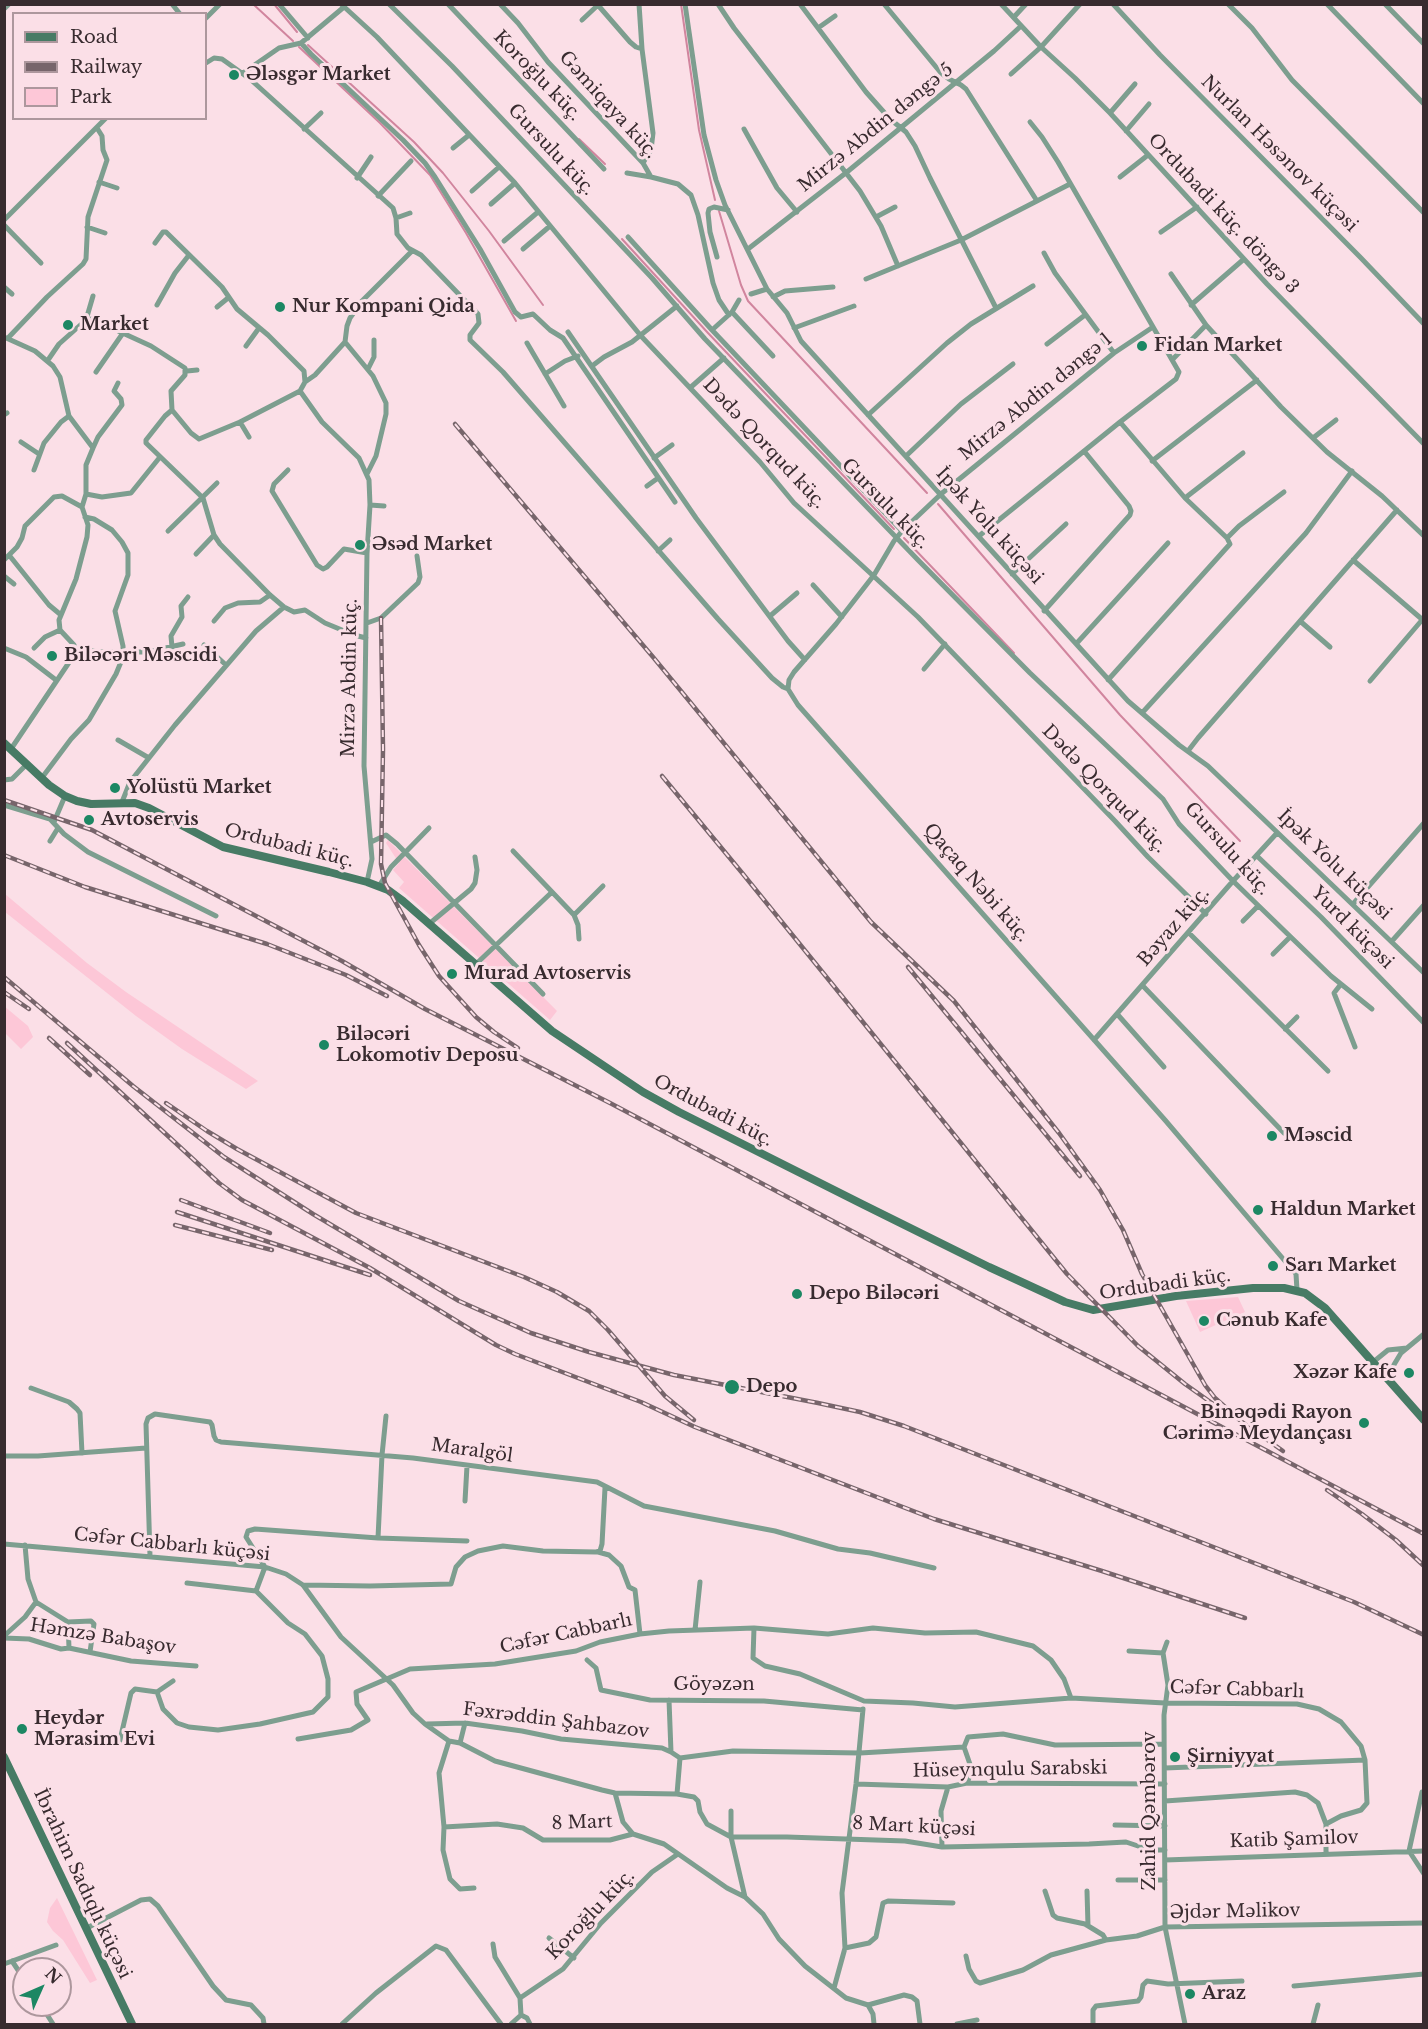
<!DOCTYPE html>
<meta charset="utf-8">
<style>
body{margin:0}
#map{position:relative;width:1428px;height:2029px;overflow:hidden;background:#fbdfe7;font-family:"Libre Baskerville",serif}
canvas{display:block}
.frame{position:absolute;inset:0;border:6px solid #382b2f;pointer-events:none}
.legend{position:absolute;left:12px;top:12px;width:195px;height:108px;box-sizing:border-box;background:#fbdfe7;border:2px solid #ad979d;margin:0;padding:8px 10px;list-style:none;font-size:18px;color:#382b2f}
.legend li{display:flex;align-items:center;gap:12px;height:30px}
.legend b{width:30px;border:2px solid #ad979d}
.north{position:absolute;left:12px;top:1957px;width:60px;height:60px;box-sizing:border-box;background:#fbdfe7;border:2px solid #ad979d;border-radius:50%;rotate:45deg;font-size:16px;font-weight:700;line-height:24px;text-align:center;color:#382b2f}
.north::after{content:'';display:block;margin:auto;width:21px;height:27px;background:#1c8763;clip-path:polygon(50% 0,100% 100%,50% 72%,0 100%)}
</style>
<div id="map">
<canvas width="1428" height="2029"></canvas>
<div class="frame"></div>
<ul class="legend">
<li><b style="height:8px;background:#477b65"></b>Road</li>
<li><b style="height:8px;background:#77656b"></b>Railway</li>
<li><b style="height:16px;background:#fdc7d7"></b>Park</li>
</ul>
<div class="north">N</div>
</div>
<script>
const ctx = document.querySelector('canvas').getContext('2d');
ctx.lineJoin = 'round';
function fillPath(path, color) { ctx.fillStyle = color; ctx.fill(path, 'evenodd'); }
const toPath = rows => new Path2D(rows.map(r => 'M' + r).join(''));
function stroke(path, color, width, dash) { ctx.strokeStyle = color; ctx.lineWidth = width; ctx.lineCap = dash ? 'butt' : 'round'; ctx.setLineDash(dash || []); ctx.stroke(path); }
function drawText(font, color, halo, rows, align = 'center') {
  ctx.font = font + ' "Libre Baskerville",serif'; ctx.lineWidth = 6; ctx.setLineDash([]); ctx.textBaseline = 'middle'; ctx.strokeStyle = halo; ctx.fillStyle = color; for (const [text, x, y, turn = 0] of rows) {
    ctx.save(); ctx.translate(x, y); ctx.rotate((+turn || 0) * Math.PI / 180); ctx.textAlign = isNaN(turn) ? turn : align; if (halo) ctx.strokeText(text, 0, 0); ctx.fillText(text, 0, 0); ctx.restore();
  }
}
const green = toPath([
 [388,840,557,1011,550,1020,399,888,404,882,393,870,399,863,386,843],
 [5,894,87,963,126,992,258,1081,246,1089,182,1049,136,1016,5,912],
 [4,1006,28,1026,33,1037,21,1049,5,1033],
 [1238,1297,1245,1312,1200,1332,1186,1301],
 [57,1898,97,1980,90,1983,63,1940,53,1931,47,1922,50,1908]
]);
const stream = toPath([
 [253,4,293,41],
 [274,4,297,32],
 [681,4,699,130,715,200],
 [308,45,414,142,443,173,489,231,543,305],
 [299,47,380,123,430,175,466,233,516,321],
 [579,139,605,164],
 [719,211,741,285,748,301,927,493],
 [622,239,708,333,894,529],
 [938,504,1120,715,1240,841],
 [904,538,1014,653]
]);
const street = toPath([
 [172,4,180,14],
 [279,4,308,38],
 [341,4,377,37,515,183,641,336,760,462,794,503,918,617,1115,821,1148,857,1206,914],
 [389,4,452,66,652,278,705,339,918,560,1030,673,1163,799,1179,824,1233,881,1331,976,1372,1009],
 [448,4,604,169],
 [500,4,518,23,548,62,643,163,651,177,678,184,691,195,698,215,713,283,719,300,729,315],
 [597,4,630,42,636,47,642,49],
 [639,4,642,49,653,133,651,150,643,163],
 [685,4,704,135,716,180,725,205,767,289,787,313,801,341,1128,701,1179,745,1208,766,1424,973],
 [718,4,734,28,860,191,881,226,898,266],
 [800,4,866,92,890,119,906,132,915,146,930,178,996,308],
 [884,4,941,73,949,79,961,85,966,89,1037,201],
 [1001,4,1041,47,1075,78,1110,113,1267,284,1424,444],
 [1113,4,1160,55,1361,258,1424,324],
 [1228,4,1252,28,1292,80,1424,213],
 [1327,4,1424,104],
 [1385,4,1424,44],
 [4,9,9,4],
 [1014,17,1026,4],
 [206,18,220,4],
 [582,20,598,5],
 [818,28,835,16],
 [301,43,311,54,403,140,425,163,435,177,480,249,515,312,521,317,533,314,550,330,563,338,675,502],
 [206,63,214,58,222,59,250,79,393,208,396,218,397,234,408,248,421,255,478,314,479,323,470,335,470,340,503,372,718,619,772,678,783,687,788,689],
 [243,73,279,48,301,43,344,7],
 [1011,74,1041,47,1080,4],
 [1110,113,1135,84],
 [304,129,321,113],
 [744,129,777,188,797,212],
 [1126,131,1149,104],
 [453,148,469,135],
 [627,173,651,177],
 [1120,177,1148,155],
 [357,178,371,157],
 [99,182,117,188],
 [472,191,499,167],
 [378,196,411,161],
 [491,204,515,183],
 [876,217,895,207],
 [396,218,410,213],
 [4,220,106,118],
 [4,225,41,263],
 [87,227,105,233],
 [1161,232,1197,207],
 [628,237,712,330,902,531],
 [504,241,538,212],
 [523,249,550,226],
 [748,249,847,172,994,51,1021,26],
 [1044,253,1055,273,1114,353],
 [717,257,710,232,708,213,709,209,714,207,728,210],
 [1171,274,1206,325,1281,407,1327,452,1382,496,1424,536],
 [866,279,961,240,1070,184],
 [4,287,12,294],
 [751,294,767,289],
 [773,297,785,291,833,287],
 [157,305,175,273,189,255],
 [1191,305,1244,259],
 [217,307,228,298],
 [732,312,773,356],
 [86,320,93,296],
 [1153,327,1114,353,941,494,902,531,894,541,874,575,836,624,794,672,789,680,788,689,798,705,1165,1120,1296,1274,1297,1290],
 [794,328,854,306],
 [712,330,732,312,739,300],
 [568,332,696,518,788,641,805,660],
 [4,337,35,351,53,366,60,377,69,416,93,448,86,465,86,494,82,507,88,525,87,537,76,579,59,620,60,630,74,645,76,652,11,749],
 [8,338,47,297,83,264,86,259,88,217,107,160,103,150,102,136,97,128],
 [527,343,564,406],
 [1047,344,1085,315],
 [246,346,259,328],
 [48,360,59,344,86,320,92,319,151,346,185,368,185,375,171,391,172,410,191,433,199,439,240,422,300,391,305,382,304,371,268,335,237,309,222,287,166,232,163,232,155,243],
 [1172,360,1206,325],
 [592,366,604,357,632,342,677,306],
 [368,369,374,357,374,340],
 [187,371,197,370],
 [96,372,123,333],
 [545,374,565,361,578,356],
 [305,382,315,375,345,342],
 [691,387,724,358],
 [300,391,322,422,359,458,369,480,370,505,367,553,364,766,372,859,367,882],
 [172,410,165,416,146,440,146,443,203,498,214,535,220,544,270,595,284,607,294,612,305,610,325,623,354,635,366,638],
 [4,415,7,413],
 [868,415,947,343,971,324,1033,286],
 [240,422,249,437],
 [1313,438,1336,420],
 [21,442,39,454],
 [93,448,98,437,122,405,121,399,114,391,118,383],
 [906,456,961,404,1013,364],
 [654,458,672,445],
 [1152,461,1257,380],
 [34,470,44,443,61,422,69,416],
 [288,470,274,484,272,491,317,565,323,569,327,567,344,549,367,553],
 [367,474,376,456,386,414,386,403,373,376,345,342,347,326,350,318,362,301,412,251],
 [647,486,658,478],
 [86,494,102,497,131,493,160,457],
 [1185,498,1243,453],
 [370,505,384,506],
 [168,531,217,483],
 [979,536,1120,422,1176,379,1179,372,1058,162,1042,137,1030,122],
 [1227,538,1239,526,1284,492],
 [658,551,670,540],
 [196,554,214,535],
 [9,555,49,605,61,615],
 [4,560,17,547,22,538,25,526,54,497,62,496,82,507],
 [1353,560,1424,621],
 [1012,574,1066,524],
 [4,576,14,584],
 [813,585,842,617],
 [1044,611,1130,515,1131,511,1129,506,1084,451],
 [770,616,797,593],
 [214,621,225,608,238,603,260,602,270,595],
 [1300,621,1330,647],
 [367,623,381,618,418,583,420,577,417,556],
 [1076,644,1168,543],
 [204,645,226,665],
 [172,647,171,636,182,617,181,606,188,597],
 [4,648,26,657,56,680],
 [34,648,45,637,60,630],
 [76,650,85,649,97,652,148,652,183,644],
 [924,669,945,644],
 [1108,680,1230,544,1227,538,1185,498,1120,422],
 [1370,681,1422,620],
 [1142,713,1306,533,1352,471],
 [118,740,149,758],
 [1188,751,1198,738,1397,510],
 [41,779,71,739,89,720,116,674,123,657,123,646,115,611,128,575,128,553,122,542,112,530,94,519,85,517],
 [4,780,12,779,26,765],
 [122,802,130,782,175,725,256,631,284,607],
 [4,805,50,819,64,834,88,852,216,916],
 [54,822,65,796],
 [50,841,58,828],
 [371,842,386,835,397,844,543,994],
 [513,851,574,915,578,925,579,939],
 [1257,856,1321,917,1424,1023],
 [379,886,391,867,429,828],
 [1353,904,1424,823],
 [574,915,603,886],
 [1243,921,1258,906],
 [429,924,471,889,475,883,477,870,475,857],
 [1189,933,1328,1071],
 [1392,941,1424,905],
 [1273,954,1290,937],
 [475,965,552,892],
 [1341,984,1334,993,1355,1047],
 [1143,986,1284,1133],
 [1118,1015,1164,1067],
 [1285,1029,1297,1017],
 [1094,1040,1233,881,1277,833],
 [1372,1363,1388,1350,1407,1348],
 [1386,1378,1401,1353,1424,1334],
 [31,1388,69,1402,77,1409,80,1413,82,1453],
 [4,1456,38,1456,146,1448],
 [465,1501,467,1466],
 [378,1538,382,1455,386,1416],
 [4,1544,265,1567,286,1574,303,1585,341,1637,393,1685,413,1713,425,1724,449,1741,460,1743,495,1761,602,1790,615,1793,677,1794,680,1758,733,1751,860,1753,964,1747],
 [25,1545,28,1579,36,1602,68,1622,91,1621,94,1624,90,1652],
 [598,1552,609,1555,621,1566,629,1587,635,1590,640,1634],
 [150,1556,146,1424,148,1418,155,1414,210,1422,212,1425,214,1436,216,1440,221,1442,413,1458,597,1482,644,1506,775,1531,838,1549,870,1553,934,1568],
 [303,1585,370,1586,451,1584,456,1567,465,1557,478,1551,503,1546,543,1551,596,1552,600,1551,602,1544,605,1488],
 [256,1591,265,1567,246,1537,248,1531,255,1529,378,1538,467,1541],
 [68,1622,69,1648],
 [754,1628,753,1658,765,1666,800,1674,864,1701,913,1703,955,1707,1071,1698,1165,1703,1297,1704,1319,1709,1341,1722,1361,1746,1365,1760,1367,1803,1361,1810,1341,1816,1326,1824,1326,1854],
 [695,1630,700,1582],
 [4,1636,25,1617,36,1602],
 [4,1638,29,1639,61,1649,69,1648,131,1661,196,1666],
 [1167,1642,1163,1653,1168,1685,1164,1715,1165,1927,1185,2024],
 [1129,1651,1163,1653],
 [587,1660,596,1668,601,1690,650,1700,764,1701,863,1710],
 [173,1681,157,1692,163,1709,177,1723,189,1727,218,1730,260,1724,313,1712,328,1697,328,1679,322,1656,305,1634,288,1623,256,1591,187,1583],
 [669,1700,671,1752],
 [427,1724,465,1723,522,1731,561,1739,662,1748,671,1752,680,1758],
 [298,1739,351,1730,368,1720,357,1704,356,1692,410,1669,495,1664,576,1651,600,1642,640,1634,669,1631,754,1628,828,1634,873,1628,925,1633,976,1632,1033,1646,1051,1660,1064,1679,1071,1698],
 [449,1741,439,1773,444,1827,497,1824,523,1828,543,1840,610,1840,633,1834],
 [460,1743,465,1723],
 [119,1744,131,1693,135,1689,157,1692],
 [964,1747,968,1737,1003,1734,1055,1745,1164,1744],
 [964,1747,972,1770,967,1783],
 [1165,1768,1365,1760],
 [856,1784,948,1787,967,1783,1165,1784],
 [1422,1792,1409,1851,1424,1874],
 [615,1793,623,1822,633,1834,664,1844,727,1888,745,1897,763,1914,779,1939,805,1966,846,1998,868,2005,873,2014,874,2024],
 [677,1794,694,1797,698,1801,700,1812,707,1824,731,1837,787,1837,905,1841,942,1847,1089,1844,1126,1842,1150,1850,1165,1850],
 [1165,1801,1295,1792,1307,1795,1318,1803,1326,1824],
 [731,1811,731,1837,745,1897],
 [1115,1825,1165,1826],
 [444,1827,443,1850,450,1879,460,1889,474,1888],
 [942,1847,941,1811,948,1787],
 [1165,1860,1424,1851],
 [1118,1880,1165,1880],
 [1045,1891,1053,1915,1057,1918,1085,1924,1103,1935,1106,1940],
 [1087,1891,1088,1926],
 [87,1928,141,1900,150,1899,158,1906,213,1986,226,2000,251,2005,263,2018,264,2024],
 [549,1938,574,1958],
 [493,1944,495,1957,520,1998],
 [845,1948,869,1943,876,1937,883,1903,888,1901,953,1903],
 [966,1956,969,1969,976,1981,980,1983,1023,1970,1051,1955,1106,1940,1137,1936,1165,1927,1424,1923],
 [12,1961,24,1979],
 [4,1964,56,1945],
 [1294,1986,1424,1974],
 [834,1988,845,1948,842,1893,856,1784,863,1709],
 [41,2005,53,2024],
 [868,2005,904,1995,912,1997,917,2001,920,2024],
 [342,2024,376,1993,436,1946,446,1950,501,2024],
 [511,2024,521,2015],
 [530,2024,527,2018,521,2015,520,1998,563,1969,601,1923,652,1872,678,1854],
 [957,2024,977,2020],
 [1093,2024,1093,2010,1096,2006,1138,2001,1141,1997,1143,1985,1147,1981,1168,1984,1242,1981],
 [1313,2024,1318,2005]
]);
const secondary = toPath([
 [4,743,49,785,65,796,77,801,91,804,135,803,149,808,223,847,329,872,367,882,388,890,403,901,552,1031,643,1092,679,1112,862,1204,989,1267,1065,1302,1093,1310,1176,1296,1253,1288,1284,1288,1305,1293,1325,1308,1424,1420],
 [4,1757,132,2024]
]);
const rail = toPath([
 [455,424,653,657,871,922,954,1001,1059,1133,1100,1190,1123,1230,1142,1274,1205,1385,1215,1398,1242,1422,1283,1451],
 [381,618,383,749,381,864,385,883,419,945,439,976,476,1017,494,1032,518,1048],
 [662,776,743,874,1067,1274,1138,1346,1185,1384,1216,1406],
 [4,800,92,830,151,861,342,961,425,1009,610,1103,1424,1534],
 [4,855,85,887,267,944,346,975,387,996],
 [908,967,1080,1176],
 [4,977,133,1086,224,1157,313,1214,459,1301,531,1333,589,1352,674,1375,818,1403,860,1412,904,1426,1354,1602,1424,1635],
 [4,992,29,1009],
 [49,1038,90,1075],
 [67,1043,219,1183,242,1200,370,1268,496,1345,515,1354,641,1402,695,1427,934,1519,1102,1571,1245,1618],
 [166,1103,207,1131,237,1149,356,1213,524,1277,557,1292,589,1311,608,1330,665,1396,694,1420],
 [181,1200,270,1233],
 [177,1212,370,1275],
 [175,1225,272,1250],
 [1327,1490,1362,1514,1396,1540,1424,1566]
]);
const markers = [
 [234,75,6,"#1c8763"],
 [280,307,6,"#1c8763"],
 [68,325,6,"#1c8763"],
 [1142,346,6,"#1c8763"],
 [360,545,6,"#1c8763"],
 [52,656,6,"#1c8763"],
 [115,788,6,"#1c8763"],
 [89,820,6,"#1c8763"],
 [452,974,6,"#1c8763"],
 [324,1045,6,"#1c8763"],
 [1272,1136,6,"#1c8763"],
 [1258,1210,6,"#1c8763"],
 [1273,1266,6,"#1c8763"],
 [797,1294,6,"#1c8763"],
 [1204,1321,6,"#1c8763"],
 [1409,1373,6,"#1c8763"],
 [732,1387,8,"#1c8763"],
 [1364,1423,6,"#1c8763"],
 [22,1729,6,"#1c8763"],
 [1175,1757,6,"#1c8763"],
 [1190,1994,6,"#1c8763"]
];
const poiNames = [
 ["Ələsgər Market",246,75],
 ["Nur Kompani Qida",292,307],
 ["Market",80,325],
 ["Fidan Market",1154,346],
 ["Əsəd Market",372,545],
 ["Biləcəri Məscidi",64,656],
 ["Yolüstü Market",127,788],
 ["Avtoservis",101,820],
 ["Murad Avtoservis",464,974],
 ["Biləcəri",336,1035],
 ["Lokomotiv Deposu",336,1056],
 ["Məscid",1284,1136],
 ["Haldun Market",1270,1210],
 ["Sarı Market",1285,1266],
 ["Depo Biləcəri",809,1294],
 ["Cənub Kafe",1216,1321],
 ["Xəzər Kafe",1397,1373,"right"],
 ["Depo",746,1387],
 ["Binəqədi Rayon",1352,1413,"right"],
 ["Cərimə Meydançası",1352,1434,"right"],
 ["Heydər",34,1719],
 ["Mərasim Evi",34,1740],
 ["Şirniyyat",1187,1757],
 ["Araz",1202,1994]
];
const streetNames = [
 ["Koroğlu küç.",537,76,46],
 ["Gəmiqaya küç.",608,105,48],
 ["Mirzə Abdin dəngə 5",876,128,-39],
 ["Gursulu küç.",551,150,47],
 ["Nurlan Həsənov küçəsi",1279,154,45],
 ["Ordubadi küç. döngə 3",1223,214,47],
 ["Mirzə Abdin dəngə 1",1036,397,-39],
 ["Dədə Qorqud küç.",764,444,47],
 ["Gursulu küç.",885,504,46],
 ["İpək Yolu küçəsi",989,526,48],
 ["Mirzə Abdin küç.",350,678,-89],
 ["Dədə Qorqud küç.",1104,789,46],
 ["Ordubadi küç.",289,846,14],
 ["Gursulu küç.",1227,849,48],
 ["İpək Yolu küçəsi",1334,865,44],
 ["Qaçaq Nəbi küç.",976,883,49],
 ["Bəyaz küç.",1174,927,-49],
 ["Yurd küçəsi",1352,928,45],
 ["Ordubadi küç.",713,1111,28],
 ["Ordubadi küç.",1165,1285,-8],
 ["Maralgöl",472,1451,8],
 ["Cəfər Cabbarlı küçəsi",172,1545,6],
 ["Cəfər Cabbarlı",566,1634,-12],
 ["Həmzə Babaşov",103,1637,9],
 ["Göyəzən",714,1685],
 ["Cəfər Cabbarlı",1237,1690,2],
 ["Fəxrəddin Şahbazov",556,1721,7],
 ["Hüseynqulu Sarabski",1010,1770,-1],
 ["Zahid Qəmbərov",1150,1811,-90],
 ["8 Mart",582,1823,-2],
 ["8 Mart küçəsi",914,1827,3],
 ["Katib Şamilov",1294,1840,-2],
 ["İbrahim Sadıqlı küçəsi",82,1884,65],
 ["Əjdər Məlikov",1235,1912,-1],
 ["Koroğlu küç.",591,1915,-46]
];
fillPath(green, '#fdc7d7');
stroke(stream, '#d1859e', 2);
stroke(street, '#7d9e8f', 5);
stroke(secondary, '#477b65', 8);
stroke(rail, '#77656b', 4.5);
stroke(rail, '#fbdfe7', 2, [7]);
for (const [x, y, r, color] of markers) { const dot = new Path2D(); dot.arc(x, y, r, 0, 2 * Math.PI); ctx.fillStyle = color; ctx.fill(dot); stroke(dot, '#fbdfe7', 2); }
drawText('bold 18px', '#382b2f', '#fbdfe7', poiNames, 'left');
drawText('18px', '#382b2f', '#fbdfe7', streetNames);
</script>
